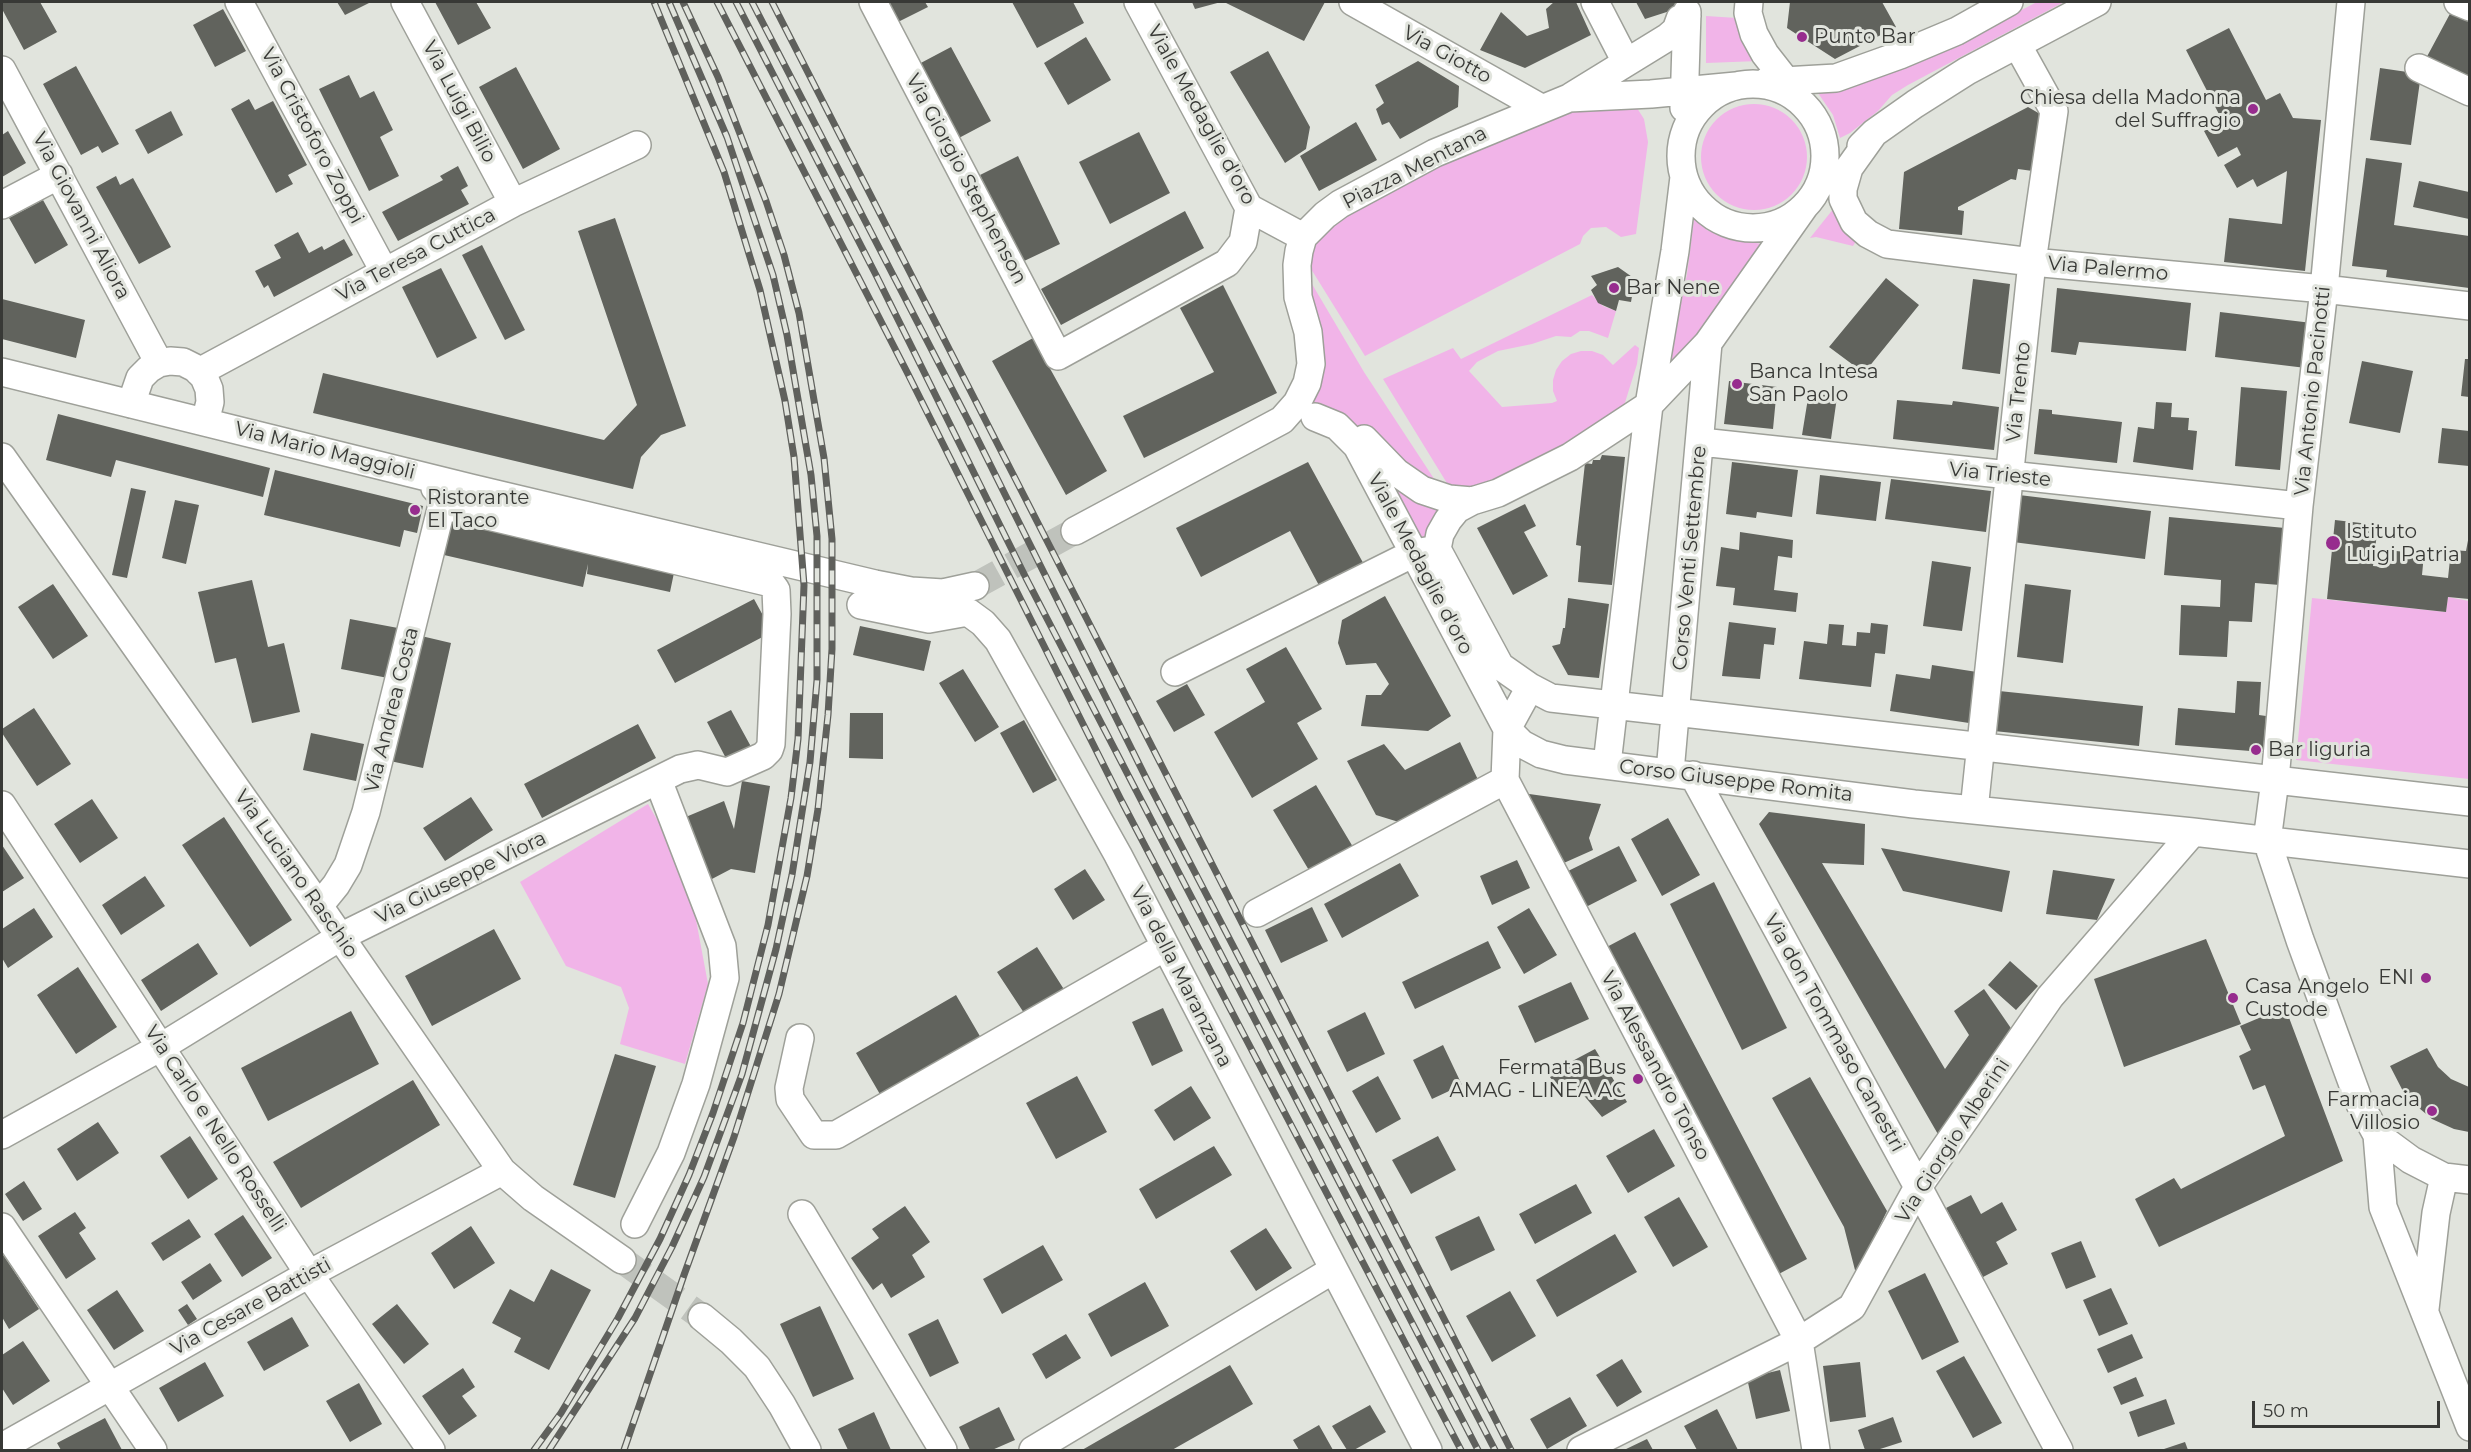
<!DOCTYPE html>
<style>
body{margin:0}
#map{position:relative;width:2471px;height:1452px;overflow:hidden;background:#e1e4dd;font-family:Montserrat,sans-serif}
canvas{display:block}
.frame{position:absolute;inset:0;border:3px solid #383936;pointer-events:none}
.scale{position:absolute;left:2252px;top:1401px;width:188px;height:27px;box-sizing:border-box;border:3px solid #383936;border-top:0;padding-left:8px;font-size:18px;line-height:21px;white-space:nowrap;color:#383936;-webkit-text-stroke:4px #e1e4dd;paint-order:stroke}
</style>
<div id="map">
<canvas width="2471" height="1452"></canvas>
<div class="frame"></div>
<div class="scale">50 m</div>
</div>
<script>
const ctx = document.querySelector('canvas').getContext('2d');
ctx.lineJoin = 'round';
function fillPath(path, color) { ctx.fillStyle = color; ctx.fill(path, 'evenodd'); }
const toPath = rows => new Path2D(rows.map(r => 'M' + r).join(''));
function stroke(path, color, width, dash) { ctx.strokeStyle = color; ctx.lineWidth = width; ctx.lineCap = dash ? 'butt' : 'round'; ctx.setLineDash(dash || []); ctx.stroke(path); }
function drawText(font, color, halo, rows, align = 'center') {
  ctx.font = font + ' Montserrat,sans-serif'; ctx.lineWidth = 6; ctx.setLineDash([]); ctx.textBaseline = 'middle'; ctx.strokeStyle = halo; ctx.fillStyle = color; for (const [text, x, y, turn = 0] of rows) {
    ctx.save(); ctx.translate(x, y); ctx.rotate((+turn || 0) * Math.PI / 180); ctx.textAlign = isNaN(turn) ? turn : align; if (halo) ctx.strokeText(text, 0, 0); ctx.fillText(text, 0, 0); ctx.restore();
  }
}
const green = toPath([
 [2037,2,2064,2,1908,85,1892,95,1878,111,1850,133,1840,138,1833,115,1818,93,1893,72,1958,43],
 [1706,16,1737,18,1759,61,1706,63],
 [1571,101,1637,108,1644,119,1648,142,1636,234,1621,237,1606,227,1591,228,1583,236,1580,244,1365,356,1303,256,1326,220],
 '1701 157a53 53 0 1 1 106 0a53 53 0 1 1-106 0Z',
 [1834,208,1839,222,1856,241,1853,246,1816,237,1810,238],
 [1694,219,1707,230,1725,238,1762,244,1716,314,1679,356,1669,362,1687,274],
 [1299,262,1364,372,1446,497,1297,404],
 [1592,295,1603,306,1616,311,1608,338,1589,331,1580,331,1571,337,1556,336,1532,344,1498,351,1477,362,1469,371,1502,407,1552,403,1557,401,1553,391,1553,380,1556,370,1562,361,1571,354,1581,351,1592,351,1603,355,1613,365,1635,345,1639,348,1637,364,1623,409,1514,475,1453,493,1383,379,1453,348,1461,359],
 [1392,486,1442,507,1430,536,1418,540],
 [2448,597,2469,601,2469,779,2296,760,2312,598,2446,612],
 [648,804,666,835,694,909,708,984,685,1064,620,1044,629,1008,621,987,566,966,520,882]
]);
const building = toPath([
 [2,2,40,2,57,32,24,50,2,9],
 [337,2,371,2,345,15],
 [435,2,476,2,491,28,458,45],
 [885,2,925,2,928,7,896,23],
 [1012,2,1073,2,1084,23,1037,48],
 [1192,2,1221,2,1195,9],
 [1224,2,1325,2,1304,41],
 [1554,2,1576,2,1591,35,1525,68,1480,50,1501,12,1527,36,1549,28,1546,9],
 [1636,2,1677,2,1676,9,1645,19],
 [1790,2,1882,2,1896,27,1835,59,1787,28],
 [223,9,246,51,215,67,193,25],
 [2452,10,2469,19,2469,88,2423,64],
 [2229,28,2266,100,2280,93,2293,118,2321,120,2305,271,2224,262,2229,218,2282,224,2287,171,2257,187,2253,179,2237,188,2224,165,2241,155,2237,147,2218,157,2204,131,2223,122,2186,50],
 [1086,37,1111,80,1068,105,1044,63],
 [951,47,991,121,957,139,917,65],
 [1268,51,1310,127,1306,149,1285,163,1230,72],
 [1418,61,1459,86,1458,107,1400,139,1389,122,1382,125,1376,109,1384,103,1375,85],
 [76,66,119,144,102,153,98,146,81,155,43,84],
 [516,67,560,149,523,169,479,87],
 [2380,68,2421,74,2411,145,2370,140],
 [349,75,360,98,374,91,393,130,380,137,399,176,369,191,319,89],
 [249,99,255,110,273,101,307,165,288,175,293,184,276,193,231,109],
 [2028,107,2047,118,2040,172,2018,169,2016,180,2011,179,1958,207,1958,210,1964,211,1962,235,1899,229,1904,172],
 [171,111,183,135,148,154,135,130],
 [1356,122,1377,160,1319,191,1300,156],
 [8,131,26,163,2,177,2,135],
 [1139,132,1170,193,1110,224,1079,162],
 [1018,156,1060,244,1022,262,980,175],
 [2366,158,2402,163,2394,225,2469,236,2469,288,2386,277,2387,270,2352,266],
 [458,166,468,186,461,190,469,204,398,241,382,212,443,180,440,176],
 [116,176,120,185,133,178,171,247,139,264,96,187],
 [2419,181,2469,192,2469,219,2413,207],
 [43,200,68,245,35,264,9,218],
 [1185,211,1204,248,1061,325,1041,289],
 [615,218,686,426,661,435,641,457,633,489,313,413,323,373,604,440,637,405,578,231],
 [298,232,309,253,322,246,324,250,344,239,353,255,274,297,268,285,264,288,255,271,281,258,274,245],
 [482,245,525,330,505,340,462,255],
 [1618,267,1635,279,1631,302,1619,300,1616,311,1598,303,1591,290,1597,285,1591,276],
 [441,268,477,338,437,358,402,287],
 [1886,278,1919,305,1864,373,1829,347],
 [1973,279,2010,284,2000,374,1962,369],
 [1223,285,1277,393,1144,458,1123,416,1214,372,1180,308],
 [2057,288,2191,303,2186,351,2079,342,2076,355,2051,352],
 [2,299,85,320,76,358,2,339],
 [2220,312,2312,323,2306,368,2215,357],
 [1033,338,1107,471,1066,495,992,361],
 [2465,359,2469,359,2469,397,2461,396],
 [2362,361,2413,371,2400,433,2349,423],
 [1729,381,1777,387,1773,429,1724,424],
 [2241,387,2287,391,2280,470,2235,466],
 [1809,392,1837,397,1831,439,1802,435],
 [1897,400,1952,405,1953,401,1999,407,1994,450,1893,439],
 [2156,402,2172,403,2171,417,2189,418,2188,430,2197,431,2193,470,2133,462,2138,427,2154,429],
 [2039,409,2052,410,2052,414,2122,422,2117,463,2034,454],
 [58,414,270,468,263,497,116,460,111,477,46,460],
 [2442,428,2469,431,2469,466,2438,463],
 [1602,455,1625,457,1612,585,1578,582,1581,546,1576,545,1585,463,1592,464,1593,460,1600,460],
 [1308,462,1367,570,1323,593,1290,531,1201,577,1176,528],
 [1732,462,1798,470,1792,517,1757,512,1756,518,1726,514],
 [275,470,423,506,417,533,404,530,400,547,264,515],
 [1820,475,1881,482,1876,521,1816,514],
 [1891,479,1991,491,1986,532,1885,519],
 [131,488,146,491,127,578,112,575],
 [2019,495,2151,511,2145,559,2013,542],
 [175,500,199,505,186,564,162,558],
 [1525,504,1536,526,1524,532,1548,576,1513,595,1477,528],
 [453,517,675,568,670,592,587,574,588,564,583,587,444,555],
 [2169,517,2285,528,2280,585,2255,583,2252,622,2229,621,2227,657,2179,655,2181,605,2220,607,2221,580,2164,575],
 [2335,520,2378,525,2373,566,2385,567,2387,550,2424,554,2422,575,2448,578,2451,550,2466,551,2469,535,2469,599,2448,597,2446,612,2327,599],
 [1740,532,1793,540,1792,558,1778,556,1774,590,1798,593,1796,612,1733,605,1735,588,1716,586,1721,547,1739,550],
 [1932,561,1971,567,1962,631,1923,626],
 [252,580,268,647,284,643,300,712,252,723,236,658,215,663,198,592],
 [53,584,88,636,53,659,18,607],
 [2025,584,2071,590,2063,663,2017,657],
 [1385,596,1451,716,1428,731,1361,726,1366,695,1381,695,1389,684,1376,663,1346,665,1338,643,1342,620],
 [1568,598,1609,604,1599,678,1568,675,1552,646,1560,644,1563,628,1565,628],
 [754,599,772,632,675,683,657,650],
 [350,619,398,628,388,678,341,669],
 [1729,622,1776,628,1774,645,1764,644,1760,679,1722,676],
 [1871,623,1888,625,1885,654,1875,653,1871,687,1799,679,1804,641,1827,644,1829,624,1844,625,1842,645,1856,646,1857,632,1870,633],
 [860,626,931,641,924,671,853,655],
 [417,635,451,643,423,768,390,761],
 [1286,647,1322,709,1297,723,1318,759,1252,798,1214,732,1265,702,1246,669],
 [1932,665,1977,672,1969,723,1890,711,1896,674,1930,679],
 [963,669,999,727,975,742,939,683],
 [2237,681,2261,682,2259,715,2266,716,2263,752,2175,745,2178,708,2235,713],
 [1187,684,1205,715,1174,732,1156,701],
 [1999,691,2143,706,2139,746,1994,731],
 [34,708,71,764,37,786,2,733,2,729],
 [731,710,755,754,730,766,707,722],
 [850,713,883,713,883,759,849,758],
 [1024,720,1057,780,1033,793,1000,733],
 [638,724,656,758,542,818,524,784],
 [311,733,364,744,356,781,303,770],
 [1460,742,1481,786,1402,823,1376,815,1347,761,1384,744,1405,770],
 [742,781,770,786,755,873,731,869,710,880,681,819,724,801,734,829],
 [1316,785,1353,847,1310,872,1273,810],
 [1522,793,1601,804,1589,838,1593,850,1557,866],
 [471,797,493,830,445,861,423,828],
 [92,799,118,838,80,863,54,824],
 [1769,812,1865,824,1864,865,1822,863,1945,1069,1969,1035,1954,1011,1984,989,2017,1037,1939,1136,1759,824],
 [224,817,292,920,250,947,182,845],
 [1668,818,1700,875,1662,896,1631,839],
 [2,845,24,878,2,892],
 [1619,846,1637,881,1582,909,1564,873],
 [1881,848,2010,871,2002,912,1903,891],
 [1517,860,1530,888,1492,905,1480,876],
 [1400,863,1419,896,1342,938,1324,904],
 [1085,869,1105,900,1073,920,1054,889],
 [2053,870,2115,879,2097,920,2046,914],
 [145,876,165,906,121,935,102,905],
 [1714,882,1787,1028,1742,1050,1670,904],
 [1312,907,1328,941,1281,963,1265,930],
 [34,908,53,937,8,968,2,958,2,929],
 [1529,908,1557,955,1524,974,1497,927],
 [494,929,521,979,432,1026,405,976],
 [1635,932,1807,1259,1775,1276,1603,949],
 [2206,939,2241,1024,2124,1067,2094,979],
 [1488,941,1501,968,1415,1009,1402,982],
 [198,943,218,974,161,1011,141,980],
 [1037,947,1065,991,1026,1016,997,972],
 [2010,961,2038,986,2016,1010,1988,985],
 [78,967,117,1027,76,1054,37,995],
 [1571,982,1589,1019,1535,1043,1518,1006],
 [956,995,981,1038,881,1096,856,1053],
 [2285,1007,2343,1161,2159,1247,2135,1199,2174,1178,2181,1189,2285,1136,2265,1085,2253,1090,2239,1056,2251,1050,2240,1026],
 [1163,1008,1183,1051,1152,1066,1132,1022],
 [351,1011,379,1064,268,1121,241,1068],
 [1365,1012,1385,1054,1347,1072,1327,1031],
 [1443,1045,1462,1085,1432,1099,1413,1060],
 [2427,1048,2438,1067,2451,1079,2469,1087,2469,1132,2454,1129,2432,1119,2406,1097,2390,1066],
 [1595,1049,1627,1102,1602,1117,1581,1092,1564,1098,1548,1074],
 [615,1054,656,1066,615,1198,573,1185],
 [1077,1076,1107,1132,1056,1159,1026,1103],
 [1378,1076,1401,1119,1376,1133,1352,1091],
 [1810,1077,1887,1211,1856,1274,1844,1227,1772,1098],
 [413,1080,440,1125,301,1208,273,1162],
 [1191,1086,1211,1118,1174,1141,1154,1110],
 [98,1122,119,1153,77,1181,57,1149],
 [1654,1129,1675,1166,1628,1193,1606,1156],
 [190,1136,218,1179,188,1199,160,1156],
 [1438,1136,1456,1170,1411,1194,1392,1160],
 [1214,1146,1232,1175,1156,1219,1139,1189],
 [24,1181,42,1209,23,1221,5,1194],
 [1576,1184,1592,1213,1535,1244,1519,1214],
 [1971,1195,1981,1214,2002,1202,2017,1230,1996,1242,2008,1264,1983,1277,1946,1208],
 [1679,1197,1708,1247,1673,1267,1644,1217],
 [905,1206,930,1242,912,1255,925,1277,891,1298,882,1283,873,1290,851,1258,879,1238,872,1229],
 [75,1212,86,1228,79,1233,96,1259,66,1279,38,1236],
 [243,1215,272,1258,242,1277,214,1234],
 [1479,1216,1495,1250,1451,1271,1435,1237],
 [189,1219,201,1237,163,1261,151,1243],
 [471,1226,495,1263,454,1289,431,1253],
 [1266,1228,1292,1268,1256,1291,1230,1251],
 [1615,1234,1637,1272,1557,1317,1536,1280],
 [2081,1241,2096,1277,2066,1289,2051,1253],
 [1043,1245,1063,1280,1002,1314,983,1279],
 [2,1253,39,1309,9,1329,2,1317],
 [210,1263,222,1281,193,1300,181,1282],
 [551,1269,591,1290,549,1370,514,1352,521,1338,492,1323,510,1289,534,1302],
 [1925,1273,1959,1342,1922,1360,1888,1291],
 [1145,1282,1169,1326,1111,1357,1088,1314],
 [2111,1288,2128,1324,2099,1336,2083,1300],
 [117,1290,144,1331,114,1350,87,1310],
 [1510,1291,1536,1336,1492,1362,1466,1316],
 [187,1304,197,1319,188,1325,178,1310],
 [397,1304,429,1344,404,1364,372,1324],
 [820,1306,854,1379,813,1397,780,1324],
 [292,1317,309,1346,264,1371,247,1342],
 [938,1319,959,1363,930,1377,908,1334],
 [1066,1334,1081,1358,1046,1379,1032,1354],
 [2132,1334,2143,1358,2108,1373,2097,1349],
 [23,1341,50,1381,13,1405,2,1388,2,1355],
 [1964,1356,2002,1423,1973,1438,1936,1371],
 [1622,1359,1642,1392,1617,1407,1596,1375],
 [205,1362,224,1396,178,1422,159,1388],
 [1860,1362,1866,1417,1830,1422,1823,1366],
 [1230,1365,1253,1404,1172,1450,1082,1450],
 [463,1368,475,1387,462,1396,477,1416,449,1435,422,1396],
 [1780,1370,1790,1411,1756,1419,1747,1378],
 [2136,1377,2144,1396,2121,1405,2113,1387],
 [359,1383,382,1424,350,1442,326,1401],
 [1570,1397,1587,1426,1547,1449,1530,1419],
 [2166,1399,2175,1424,2138,1437,2129,1412],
 [1370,1405,1386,1432,1354,1450,1347,1450,1332,1426],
 [999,1407,1015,1440,992,1450,970,1450,959,1427],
 [1717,1409,1738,1450,1697,1450,1684,1426],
 [874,1412,891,1450,848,1450,838,1429],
 [1893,1417,1902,1442,1877,1450,1865,1450,1858,1430],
 [105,1418,122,1450,61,1450,57,1443],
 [1319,1425,1333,1450,1299,1450,1293,1440],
 [1647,1439,1653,1450,1624,1450],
 [2185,1442,2188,1450,2161,1450]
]);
const minorTunnel = toPath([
 [975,586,1075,531],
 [622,1260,702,1317]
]);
const minor = toPath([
 [239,2,384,271],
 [405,2,513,203],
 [873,2,1058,356,1227,263,1243,242,1249,208],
 [1138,2,1249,208,1303,237],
 [1353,2,1541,108],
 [1595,2,1626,62],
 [1749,2,1748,13,1754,34,1765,54,1794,91],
 [2351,2,2324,289,2299,506,2275,780,2267,841,2300,940,2360,1104,2377,1135,2411,1160,2444,1177,2470,1180],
 [2458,2,2470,7],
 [2419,68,2470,92],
 [2,70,159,363],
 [1766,82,1836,78,1900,55,1957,31,2009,2],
 '1681 156a72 72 0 1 1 144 0a72 72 0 1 1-144 0Z',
 [1572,96,1668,37,1676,30,1680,19,1687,16],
 [1684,108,1687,12],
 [1874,133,1849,168,1843,189,1843,199,1854,222,1868,234,1887,244,2032,262,2324,289,2470,306],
 [1861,146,1874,133,1915,104,1967,71,2097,2],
 [2,205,59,175],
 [2,372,471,488,875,584,911,591,943,593,975,586],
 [199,372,513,203,637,145],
 [131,404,140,378,149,369,159,363,170,361,183,362,195,368,204,377,209,389,210,402,205,422],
 [1315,417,1337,426,1357,446,1507,729,1522,744,1541,754,1565,760,1914,804,2193,832,2470,864],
 [1364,439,1396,472,1422,490,1449,499,1472,501,1498,493,1570,457,1649,405,1708,343,1804,207],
 [1701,442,2299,506],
 [2,457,319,906,502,1171,533,1198,622,1260],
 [1472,501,1457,509,1448,520,1440,534,1437,549,1500,666,1530,687,1551,698,2470,802],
 [1075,531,1282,420,1297,403,1307,383,1311,364,1308,332,1298,297,1297,265,1299,251,1303,237,1325,215,1340,204,1435,153,1569,98,1651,94,1736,86],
 [861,605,929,619,968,612,983,623,998,640,1118,855,1428,1450],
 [1175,672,1414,553,1432,550],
 [1530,687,1507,729,1505,780,1799,1341,1816,1450],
 [1607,764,1649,405,1675,251,1684,177],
 [1670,772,1708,343],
 [1693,775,1918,1187,2059,1450],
 [2,805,309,1274,431,1450],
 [1974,810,2032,262,2054,111,2018,46],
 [319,906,336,885,348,865,366,812,442,505,441,495,435,488],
 [1257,913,1505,780],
 [800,1038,789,1088,790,1099,814,1135,836,1135,1165,947],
 [2,1135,161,1047,340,937,680,769,698,765,727,772,763,756,769,750,771,744,777,614,776,590,771,583,442,505],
 [2377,1135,2383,1207,2470,1427],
 [802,1214,943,1450],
 [635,1224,671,1153,696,1084,725,978,722,946,658,780],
 [2,1227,153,1450],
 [2425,1309,2436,1213,2444,1177],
 [702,1317,731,1341,757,1367,782,1405,807,1450],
 [2,1447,309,1274,502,1171],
 [1033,1450,1333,1270],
 [1581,1450,1799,1341,1852,1307,1918,1187,2050,997,2193,832]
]);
const rail = toPath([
 [717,2,908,374,1120,798,1461,1450],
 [736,2,876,275,1027,580,1478,1450],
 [752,2,968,420,1149,784,1495,1450],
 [772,2,1511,1450],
 [534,1450,561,1413,618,1318,660,1239,689,1175,713,1113,743,1023,768,925,791,798,798,739,804,585,794,457,785,401,760,290,724,172,654,2],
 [549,1450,635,1318,672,1247,704,1177,742,1074,776,949,792,875,810,762,817,680,817,536,811,475,787,335,773,275,727,137,669,2],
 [624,1450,684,1275,734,1137,779,994,807,876,818,809,828,715,832,649,832,539,824,458,799,313,784,255,766,201,718,77,683,2]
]);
const markers = [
 [1802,37,6,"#972c8e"],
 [2253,109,6,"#972c8e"],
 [1614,288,6,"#972c8e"],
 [1737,384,6,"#972c8e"],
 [415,510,6,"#972c8e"],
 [2333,543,8,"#972c8e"],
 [2256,750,6,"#972c8e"],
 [2426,978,6,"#972c8e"],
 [2233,998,6,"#972c8e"],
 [1638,1079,6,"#972c8e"],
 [2432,1111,6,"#972c8e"]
];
const poiNames = [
 ["Punto Bar",1814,37],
 ["Chiesa della Madonna",2241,98,"right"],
 ["del Suffragio",2241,121,"right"],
 ["Bar Nene",1626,288],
 ["Banca Intesa",1749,372],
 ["San Paolo",1749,395],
 ["Ristorante",427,498],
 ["El Taco",427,521],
 ["Istituto",2346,532],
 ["Luigi Patria",2346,555],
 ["Bar liguria",2268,750],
 ["ENI",2414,978,"right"],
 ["Casa Angelo",2245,987],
 ["Custode",2245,1010],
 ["Fermata Bus",1626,1068,"right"],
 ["AMAG - LINEA AC",1626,1091,"right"],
 ["Farmacia",2420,1100,"right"],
 ["Villosio",2420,1123,"right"]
];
const streetNames = [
 ["Via Giotto",1447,55,29],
 ["Via Luigi Bilio",459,102,62],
 ["Viale Medaglie d'oro",1201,115,61],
 ["Via Cristoforo Zoppi",312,136,62],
 ["Piazza Mentana",1415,168,-27],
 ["Via Giorgio Stephenson",966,179,62],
 ["Via Giovanni Aliora",81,216,62],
 ["Via Teresa Cuttica",416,255,-28],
 ["Via Palermo",2108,269,5],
 ["Via Antonio Pacinotti",2313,391,-84],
 ["Via Trento",2019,392,-84],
 ["Via Mario Maggioli",325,451,14],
 ["Via Trieste",2000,475,6],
 ["Corso Venti Settembre",1690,558,-85],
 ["Viale Medaglie d'oro",1420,564,62],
 ["Via Andrea Costa",392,710,-76],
 ["Corso Giuseppe Romita",1736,781,7],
 ["Via Luciano Raschio",296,874,55],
 ["Via Giuseppe Viora",461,878,-26],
 ["Via della Maranzana",1181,977,63],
 ["Via don Tommaso Canestri",1834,1033,61],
 ["Via Alessandro Tonso",1655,1066,62],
 ["Via Carlo e Nello Rosselli",215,1129,57],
 ["Via Giorgio Alberini",1953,1141,-57],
 ["Via Cesare Battisti",251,1307,-29]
];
fillPath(green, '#f1b4e8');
fillPath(building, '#61635d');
stroke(minorTunnel, '#bfc2bc', 27, [27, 14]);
stroke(minor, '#9ea099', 30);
stroke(minor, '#fff', 27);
stroke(rail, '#5f605c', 7);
stroke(rail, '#e1e4dd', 4.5, [14]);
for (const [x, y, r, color] of markers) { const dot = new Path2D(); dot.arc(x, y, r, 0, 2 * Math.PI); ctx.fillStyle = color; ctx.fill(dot); stroke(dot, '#e1e4dd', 2); }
drawText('20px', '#383936', '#e1e4dd', poiNames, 'left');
drawText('20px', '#383936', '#e1e4dd', streetNames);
</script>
